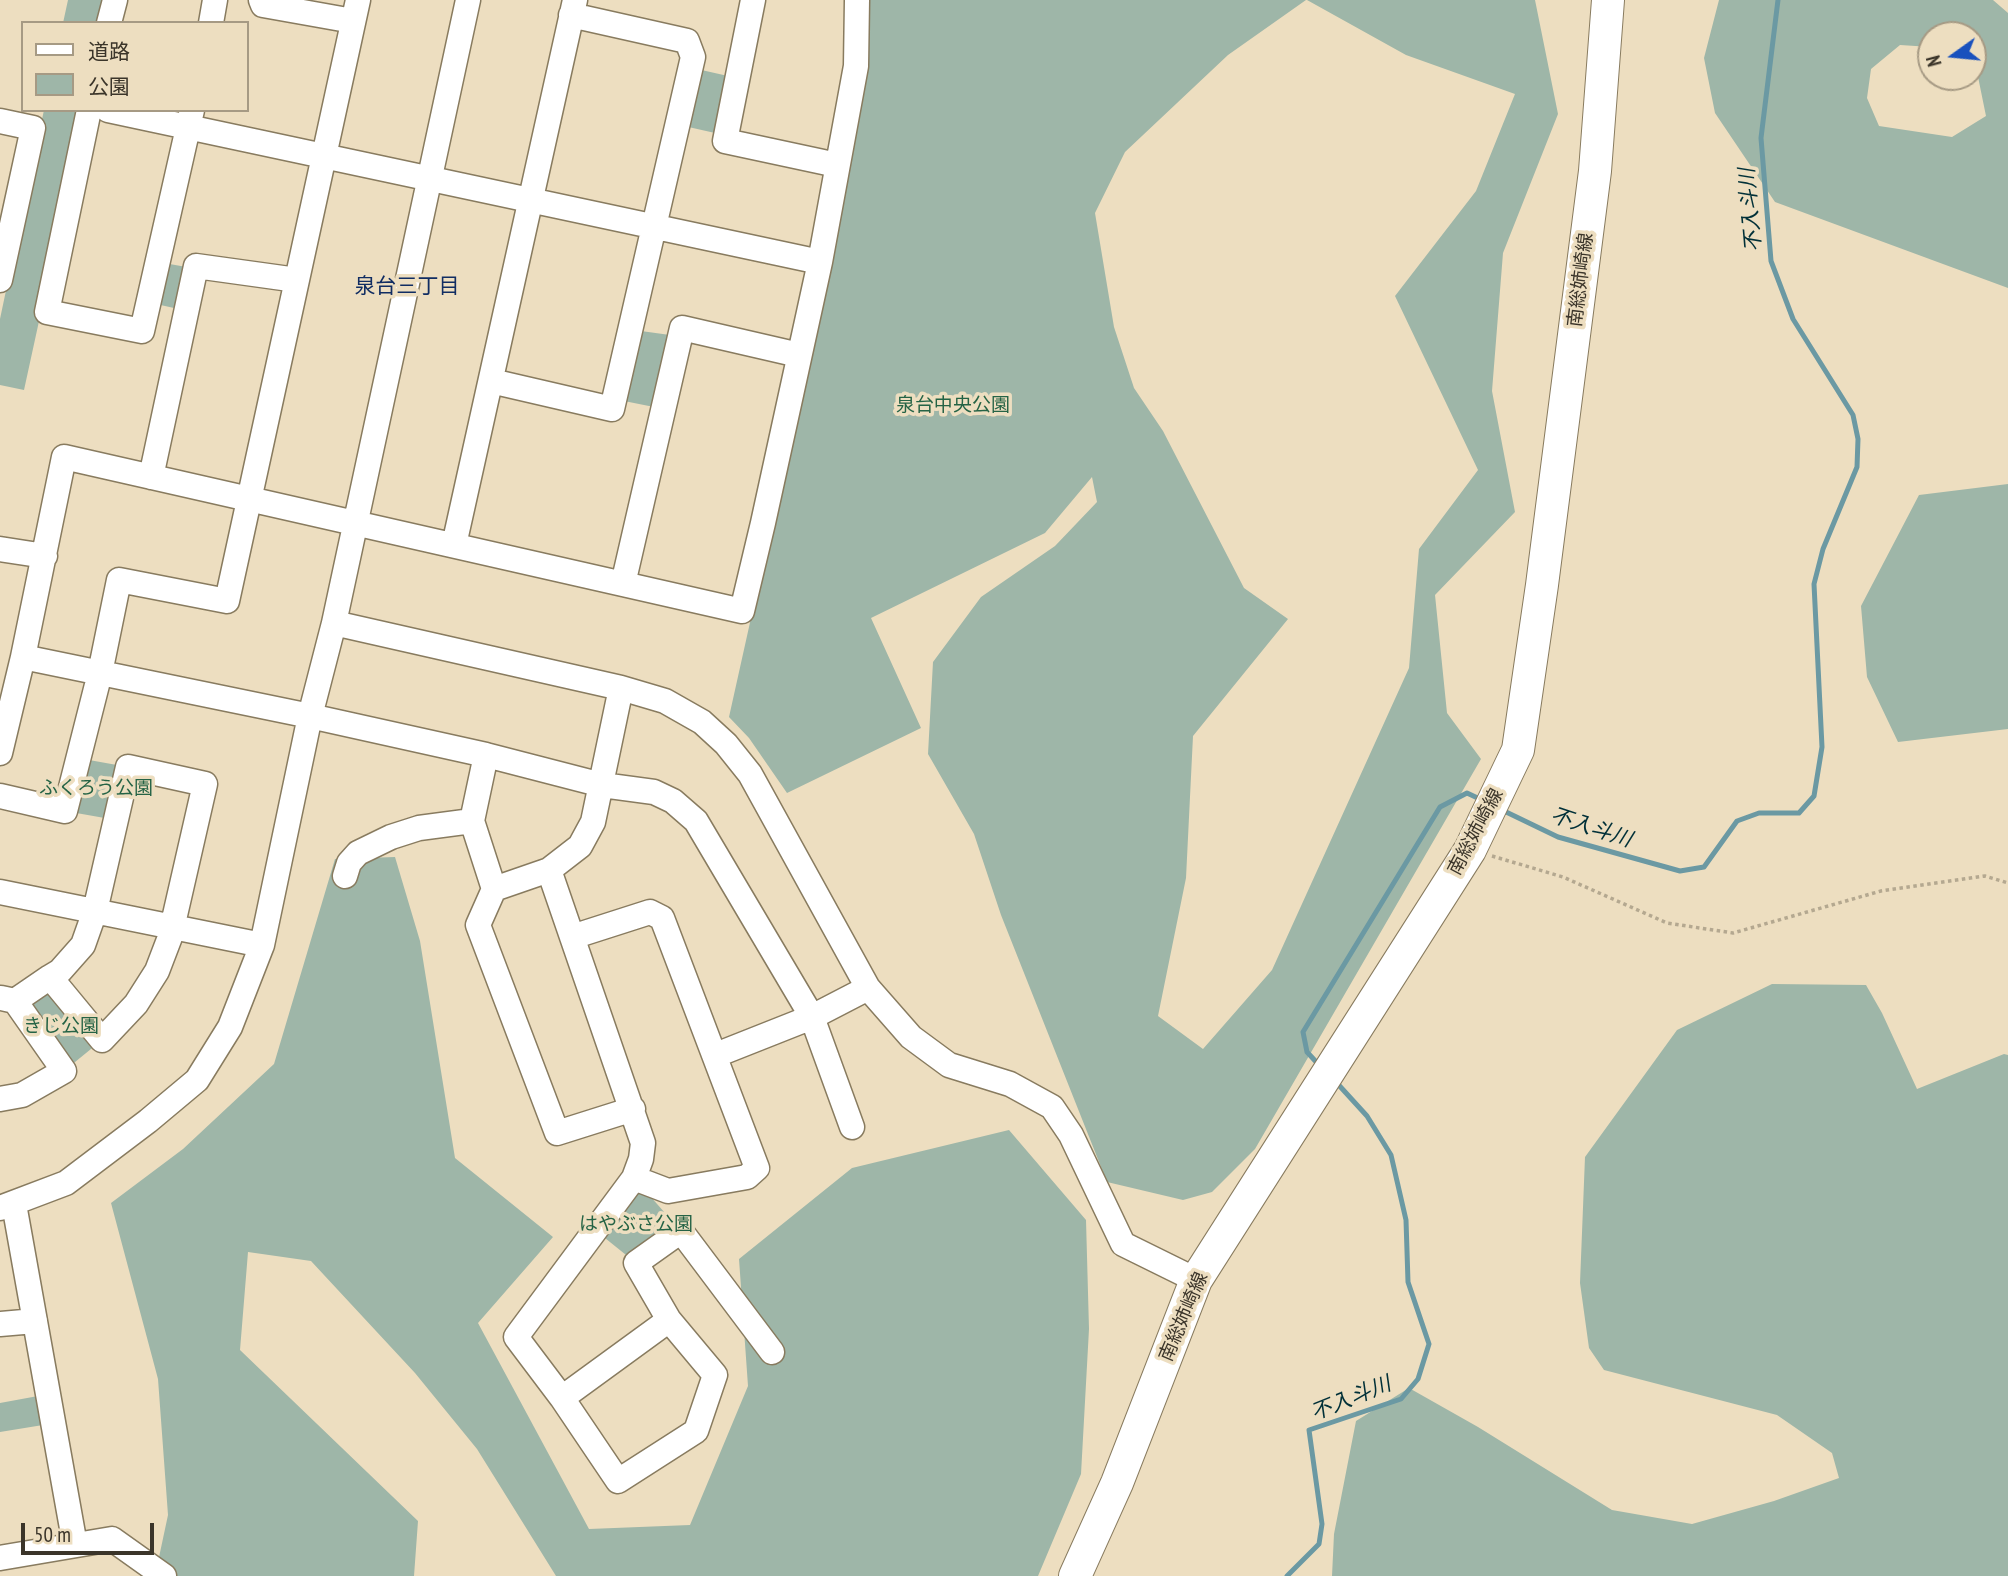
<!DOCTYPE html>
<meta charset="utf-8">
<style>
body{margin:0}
#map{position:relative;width:2008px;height:1576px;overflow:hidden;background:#eddec0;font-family:"PT Sans Narrow","Noto Sans JP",sans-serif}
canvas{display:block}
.legend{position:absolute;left:21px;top:21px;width:228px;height:91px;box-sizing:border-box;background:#eddec0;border:2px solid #a69a84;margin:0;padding:9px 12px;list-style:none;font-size:21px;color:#3b352a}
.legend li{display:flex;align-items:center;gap:14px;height:35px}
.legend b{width:35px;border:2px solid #a69a84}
.north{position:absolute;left:1917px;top:21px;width:70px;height:70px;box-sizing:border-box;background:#eddec0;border:2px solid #a69a84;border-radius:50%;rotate:255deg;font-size:19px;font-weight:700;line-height:28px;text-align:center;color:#3b352a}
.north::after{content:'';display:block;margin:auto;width:24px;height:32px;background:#1951bd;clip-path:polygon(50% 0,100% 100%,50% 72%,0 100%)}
.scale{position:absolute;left:21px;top:1523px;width:133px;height:32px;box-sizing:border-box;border:4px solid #3b352a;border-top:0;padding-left:9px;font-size:21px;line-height:24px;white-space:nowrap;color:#3b352a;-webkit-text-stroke:5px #eddec0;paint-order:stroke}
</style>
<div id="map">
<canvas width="2008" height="1576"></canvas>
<ul class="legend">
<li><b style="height:9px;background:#fff"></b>道路</li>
<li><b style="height:19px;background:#9eb6a8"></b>公園</li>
</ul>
<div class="north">N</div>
<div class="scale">50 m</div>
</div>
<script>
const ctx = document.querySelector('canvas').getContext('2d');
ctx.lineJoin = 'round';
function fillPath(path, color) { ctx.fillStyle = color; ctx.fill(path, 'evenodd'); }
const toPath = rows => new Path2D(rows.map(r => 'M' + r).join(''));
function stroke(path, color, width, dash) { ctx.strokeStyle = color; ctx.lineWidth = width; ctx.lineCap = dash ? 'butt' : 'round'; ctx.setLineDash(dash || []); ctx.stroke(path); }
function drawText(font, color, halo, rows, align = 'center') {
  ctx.font = font + ' "PT Sans Narrow","Noto Sans JP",sans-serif'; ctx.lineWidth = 7; ctx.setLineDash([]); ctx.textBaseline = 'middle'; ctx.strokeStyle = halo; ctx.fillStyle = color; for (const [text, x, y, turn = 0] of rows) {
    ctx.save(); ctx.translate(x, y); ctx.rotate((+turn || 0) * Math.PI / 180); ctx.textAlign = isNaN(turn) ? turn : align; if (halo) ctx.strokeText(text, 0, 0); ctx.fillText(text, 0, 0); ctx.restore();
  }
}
const green = toPath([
 [68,0,109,0,104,23,63,23],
 [868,0,1306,0,1228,55,1125,152,1095,213,1114,327,1134,388,1163,431,1244,588,1288,619,1193,736,1186,878,1158,1016,1203,1049,1272,970,1409,668,1419,549,1478,470,1395,296,1476,191,1515,94,1406,55,1307,0,1535,0,1558,114,1503,253,1492,391,1515,512,1435,595,1447,713,1481,759,1255,1149,1212,1192,1183,1200,1107,1182,1001,915,974,834,928,754,933,662,981,597,1055,546,1097,502,1092,477,1045,533,871,618,921,728,787,793,749,738,729,717,753,609],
 [1719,0,1993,0,2008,13,2008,288,1775,202,1715,113,1704,58],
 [1931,35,1973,35,1973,65,1976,67,1986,116,1952,137,1879,126,1867,98,1871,69,1900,45,1931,47],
 [697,69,728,76,715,133,684,126],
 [44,110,85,110,24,390,0,385,0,319],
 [164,263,192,268,183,310,156,304],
 [641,331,670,335,654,407,624,401],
 [2008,484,2008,729,1898,742,1867,677,1861,606,1919,495],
 [78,758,128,767,116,820,65,811],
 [395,857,420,941,455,1158,553,1237,478,1323,589,1529,690,1525,748,1386,739,1259,852,1168,1009,1130,1086,1220,1089,1329,1081,1474,1038,1576,556,1576,477,1449,415,1373,311,1261,248,1252,240,1350,418,1521,414,1576,155,1576,168,1515,158,1379,111,1203,183,1149,274,1064,335,859],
 [50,977,102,1040,64,1071,15,1001],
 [1772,984,1866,985,1882,1013,1917,1089,2004,1054,2008,1055,2008,1576,1332,1576,1334,1534,1356,1421,1409,1388,1478,1427,1612,1510,1692,1524,1774,1501,1839,1478,1832,1453,1777,1415,1604,1370,1589,1348,1580,1283,1585,1157,1677,1030],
 [634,1178,681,1231,636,1263,595,1230],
 [38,1396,43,1425,0,1432,0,1403]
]);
const stream = toPath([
 [1502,810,1558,837,1680,871,1704,867,1737,821,1759,813,1799,813,1814,796,1822,747,1814,584,1823,549,1857,467,1858,439,1853,415,1793,319,1771,261,1761,138,1778,0],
 [1319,1065,1307,1052,1303,1032,1440,807,1467,793,1484,801],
 [1287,1576,1319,1544,1322,1524,1309,1430,1401,1399,1418,1379,1429,1344,1408,1282,1406,1220,1391,1155,1367,1116,1336,1082]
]);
const path = toPath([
 [1492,856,1563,877,1667,923,1733,933,1881,891,1985,876,2008,883]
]);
const minor = toPath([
 [261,0,263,5,353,21],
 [753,0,725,141,837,165],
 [109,23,115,0],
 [211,23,215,0],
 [89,110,47,312,142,331,192,110],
 [108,110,820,262],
 [0,121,33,128,0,280],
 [491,381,612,409,693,57,687,41,571,15],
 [151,477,196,266,297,280],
 [454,545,575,0],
 [0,549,45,556],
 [623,584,682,328,799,355],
 [334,623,621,688,665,701,702,722,726,744,750,774,868,988,911,1037,949,1065,1010,1084,1052,1107,1071,1135,1123,1244,1196,1280],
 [23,657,310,716,486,755,602,785,654,792,673,801,696,821,812,1017,852,1127],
 [0,753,23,657,64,457,742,611,763,523,820,262,856,66,857,0],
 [486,755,472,821,494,889,478,925,557,1133,633,1109],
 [0,796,65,811,100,673,119,580,227,601,358,0],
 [549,870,643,1143,641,1159,634,1178,516,1337,562,1398,618,1481,696,1431,715,1375,669,1320,636,1263,681,1231,772,1352],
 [345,876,349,863,358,853,391,837,419,828,472,821],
 [494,889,549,870,580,846,593,822,621,688],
 [0,892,262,945],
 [572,937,650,912,662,918,757,1168,747,1177,668,1191,634,1178],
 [15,1001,50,977,60,971,83,945,95,911,128,767,205,784,170,937,157,971,136,1004,102,1040,50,977],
 [716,1055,812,1017,868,988],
 [0,1099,22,1095,64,1071,15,1001,1,998],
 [14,1204,75,1545],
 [0,1208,66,1183,148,1121,197,1080,230,1027,262,945,310,716,334,623,468,0],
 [0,1324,35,1321],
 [562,1398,669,1320],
 [0,1558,112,1539,164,1576]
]);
const major = toPath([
 [1075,1576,1117,1483,1196,1280,1470,850,1518,750,1542,585,1595,171,1608,0]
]);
const streetNames = [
 ["南総姉崎線",1581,280,-83],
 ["南総姉崎線",1476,832,-62],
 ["南総姉崎線",1184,1317,-67]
];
const parkNames = [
 ["泉台中央公園",953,406],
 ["ふくろう公園",96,789],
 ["きじ公園",61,1027],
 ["はやぶさ公園",636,1225]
];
const waterNames = [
 ["不入斗川",1751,210,-95],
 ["不入斗川",1591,828,18],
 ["不入斗川",1351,1399,-22]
];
const neighbourhoodNames = [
 ["泉台三丁目",407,287]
];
fillPath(green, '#9eb6a8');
stroke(stream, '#6b99a3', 5);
stroke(minor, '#887b5f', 27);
stroke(major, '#887b5f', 34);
stroke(path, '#b4a890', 3.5, [3.5, 3.5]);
stroke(minor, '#fff', 24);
stroke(major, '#fff', 32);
drawText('19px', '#3b352a', '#eddec0', streetNames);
drawText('19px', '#256345', '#eddec0', parkNames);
drawText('italic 21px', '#013038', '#eddec0', waterNames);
drawText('21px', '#112d62', '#eddec0', neighbourhoodNames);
</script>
